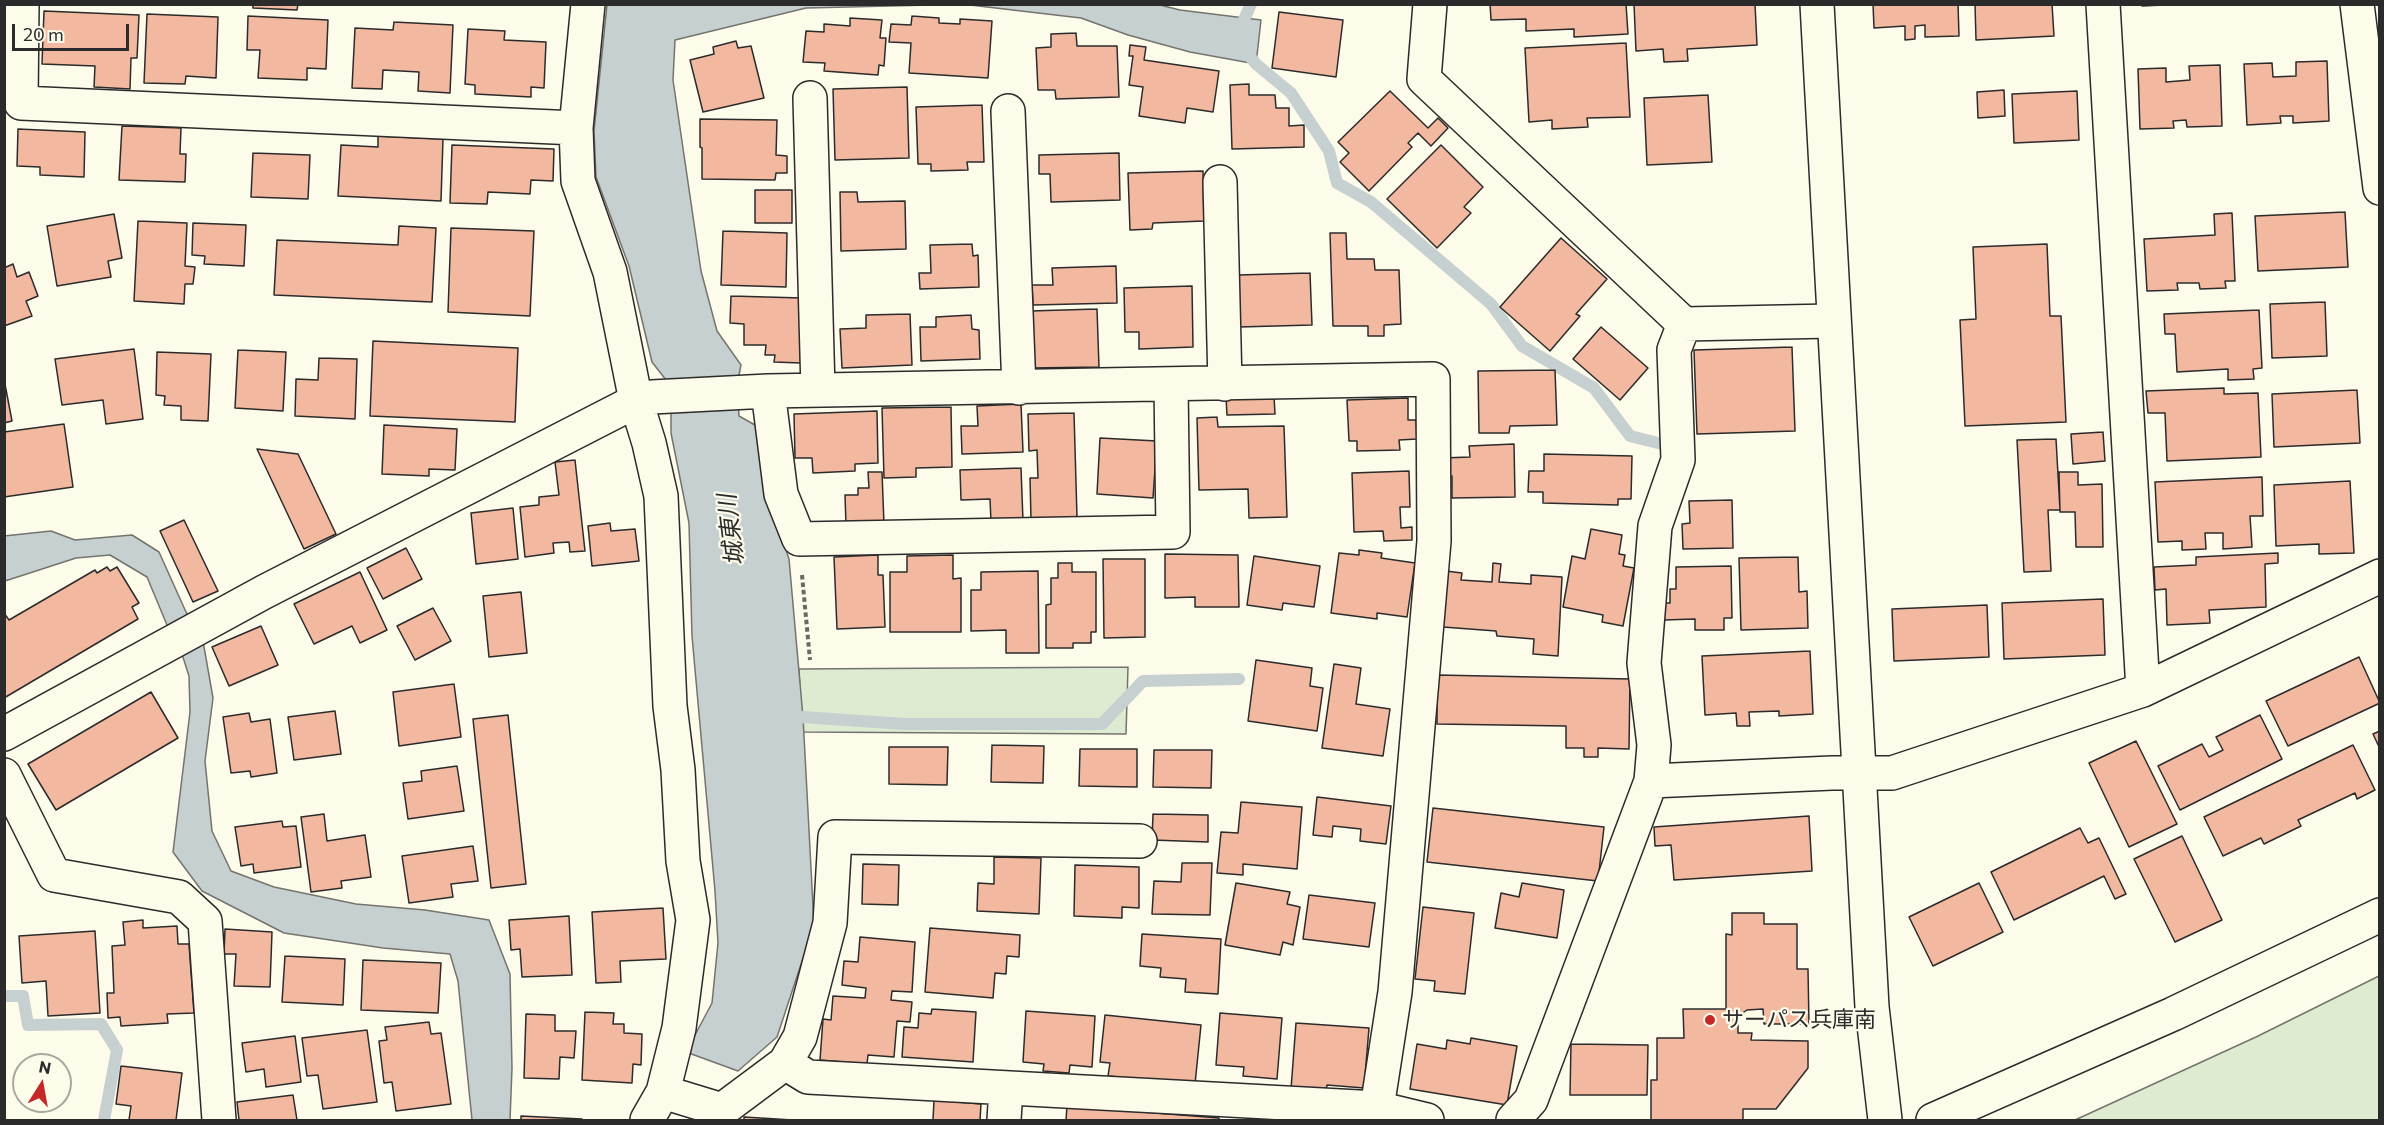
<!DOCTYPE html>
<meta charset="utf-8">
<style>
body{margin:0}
#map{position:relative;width:2384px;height:1125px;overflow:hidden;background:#fdfbea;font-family:Commissioner,sans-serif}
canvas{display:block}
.frame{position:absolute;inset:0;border:6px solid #2b2b2b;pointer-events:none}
.north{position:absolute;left:12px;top:1053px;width:60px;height:60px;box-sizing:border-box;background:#fdfbea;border:2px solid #a9a89e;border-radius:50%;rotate:11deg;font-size:16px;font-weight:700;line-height:24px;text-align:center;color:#2b2b2b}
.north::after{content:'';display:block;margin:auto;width:21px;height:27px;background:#c62828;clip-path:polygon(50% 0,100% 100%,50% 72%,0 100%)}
.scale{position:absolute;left:12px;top:24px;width:117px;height:27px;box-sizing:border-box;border:3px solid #2b2b2b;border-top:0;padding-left:8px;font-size:18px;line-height:21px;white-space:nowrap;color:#2b2b2b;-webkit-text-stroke:4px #fdfbea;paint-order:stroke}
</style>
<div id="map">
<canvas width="2384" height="1125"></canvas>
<div class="frame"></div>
<div class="north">N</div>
<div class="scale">20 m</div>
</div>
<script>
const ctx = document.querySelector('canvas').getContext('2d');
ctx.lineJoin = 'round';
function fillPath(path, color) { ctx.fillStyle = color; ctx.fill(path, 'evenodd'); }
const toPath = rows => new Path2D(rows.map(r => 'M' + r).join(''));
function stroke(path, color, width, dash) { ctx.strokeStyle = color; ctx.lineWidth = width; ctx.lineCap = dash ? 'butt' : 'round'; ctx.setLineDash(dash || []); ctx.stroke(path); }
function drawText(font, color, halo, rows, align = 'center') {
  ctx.font = font + ' Commissioner,"Noto Sans JP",sans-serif'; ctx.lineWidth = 4.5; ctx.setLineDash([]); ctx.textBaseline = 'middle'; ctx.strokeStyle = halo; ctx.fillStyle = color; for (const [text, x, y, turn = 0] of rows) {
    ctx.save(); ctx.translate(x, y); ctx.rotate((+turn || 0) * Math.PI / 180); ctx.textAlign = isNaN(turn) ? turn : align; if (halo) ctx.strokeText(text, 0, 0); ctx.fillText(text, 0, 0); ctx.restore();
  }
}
const green = toPath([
 [1128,667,1126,734,802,732,799,669,1128,667],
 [2379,976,2379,1120,2075,1120,2256,1037,2379,976]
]);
const water = toPath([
 [607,5,932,5,806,8,675,40,673,80,701,271,717,331,741,365,737,385,739,416,755,425,765,450,768,497,789,559,803,717,814,925,777,1037,738,1071,686,1052,712,1003,718,943,715,891,692,636,689,523,671,433,671,413,666,380,652,362,629,266,596,177,594,131,607,5],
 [970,5,1160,5,1180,10,1261,20,1256,64,1190,52,1128,35,1081,18,970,5],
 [51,531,75,540,132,535,159,552,186,612,203,641,213,698,205,761,212,831,231,871,274,887,356,904,425,910,489,920,510,974,512,1068,510,1120,472,1120,458,981,450,954,383,948,284,933,202,891,173,852,190,712,189,676,181,651,167,625,147,577,110,555,76,558,5,581,4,536,51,531]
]);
const stream = toPath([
 [1239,31,1251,4],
 [1247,53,1256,64,1291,93,1329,151,1337,183,1371,202,1491,304,1522,346,1594,388,1630,436,1666,445],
 [789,722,803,717,904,724,1102,724,1143,681,1239,679],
 [4,996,23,996,28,1025,101,1024,117,1050,104,1120]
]);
const building = toPath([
 [253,4,298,4,297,10,253,8,253,4],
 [1490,4,1626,4,1628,34,1574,37,1574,29,1526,31,1526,19,1491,20,1490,4],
 [1634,4,1755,4,1757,45,1687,49,1688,61,1664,62,1663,49,1636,51,1634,4],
 [1873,4,1958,4,1959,36,1925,37,1925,25,1915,26,1915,39,1905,40,1905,26,1874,28,1873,4],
 [1975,4,2052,4,2054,36,1976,40,1975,4],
 [2142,4,2185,4,2142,6,2142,4],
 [44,11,139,15,137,58,131,58,130,89,94,87,95,66,42,64,44,11],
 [1279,12,1343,20,1336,77,1272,68,1279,12],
 [147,14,218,17,216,78,186,76,185,84,144,83,147,14],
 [248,16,328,20,326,69,307,68,307,80,258,78,260,50,247,50,248,16],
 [912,16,939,18,939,23,960,24,960,19,992,21,988,78,909,73,911,43,889,42,891,24,911,25,912,16],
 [850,18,882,20,880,38,886,38,884,66,879,65,878,75,824,71,825,63,803,62,806,31,824,32,824,24,850,26,850,18],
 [394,22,453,25,450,93,418,91,419,72,383,70,382,89,352,88,355,28,393,30,394,22],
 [468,29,505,31,504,40,546,42,544,88,531,87,531,97,475,94,475,85,465,84,468,29],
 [1076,33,1077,46,1117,46,1119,97,1056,99,1055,90,1038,90,1036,48,1051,47,1051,34,1076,33],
 [736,41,738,48,751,46,764,98,703,112,690,60,714,54,713,47,736,41],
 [1626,43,1630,117,1587,118,1588,127,1552,129,1552,120,1529,122,1525,48,1626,43],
 [1130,45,1146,47,1144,60,1219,71,1213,112,1187,108,1185,123,1139,116,1143,87,1129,85,1133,56,1129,56,1130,45],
 [2327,61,2329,121,2293,123,2293,116,2280,116,2281,123,2247,125,2244,64,2272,63,2273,77,2296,76,2296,62,2327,61],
 [2220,65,2222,126,2187,127,2186,120,2173,121,2174,128,2140,129,2138,69,2166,68,2166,82,2190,80,2189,66,2220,65],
 [1249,84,1249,95,1275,95,1276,108,1289,108,1289,126,1304,125,1304,147,1232,149,1230,85,1249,84],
 [907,87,909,158,835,160,833,89,907,87],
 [2004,90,2005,116,1978,118,1977,92,2004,90],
 [1390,91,1428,128,1438,118,1448,128,1431,146,1418,133,1408,143,1412,147,1369,191,1340,162,1349,153,1338,142,1390,91],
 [2077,91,2079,140,2014,143,2012,94,2077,91],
 [1708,95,1712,162,1647,165,1644,98,1708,95],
 [982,105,984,162,967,162,968,170,931,171,931,164,918,164,916,107,982,105],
 [700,119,777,120,776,155,787,156,787,173,776,173,775,180,702,179,702,148,700,147,700,119],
 [122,126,181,128,180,154,186,154,185,182,119,180,122,126],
 [18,129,85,132,84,177,40,175,40,167,17,166,18,129],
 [378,136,443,139,441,201,338,196,341,145,378,147,378,136],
 [452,145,554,149,553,181,531,180,530,194,488,192,487,204,450,203,452,145],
 [1441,145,1483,187,1464,207,1471,213,1437,248,1387,199,1441,145],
 [253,153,310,155,308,199,251,197,253,153],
 [1119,153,1120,200,1051,202,1050,174,1039,174,1039,155,1119,153],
 [1203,171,1204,221,1153,223,1152,229,1130,230,1128,173,1203,171],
 [755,190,792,190,792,223,755,223,755,190],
 [840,192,857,192,858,202,905,201,906,249,841,251,840,192],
 [2345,212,2348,267,2258,271,2255,216,2345,212],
 [2232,213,2235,281,2225,281,2226,288,2200,289,2199,283,2177,283,2178,290,2147,291,2144,239,2215,235,2214,214,2232,213],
 [114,214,122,258,108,261,111,277,57,286,47,226,114,214],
 [138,221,187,223,185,266,195,267,193,284,185,284,184,304,134,301,138,221],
 [193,223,246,225,244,266,204,264,205,256,192,255,193,223],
 [399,226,436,228,432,302,274,295,277,240,398,245,399,226],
 [451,228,534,231,530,316,448,312,451,228],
 [723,231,787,233,786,287,721,285,723,231],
 [1330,233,1346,233,1347,259,1374,259,1375,270,1399,270,1401,324,1384,325,1384,336,1368,336,1368,326,1333,326,1330,233],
 [1561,238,1607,279,1576,314,1580,316,1550,351,1500,307,1561,238],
 [972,244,973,256,978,255,979,287,920,289,919,273,931,273,930,245,972,244],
 [2047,244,2050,316,2061,316,2066,422,1965,426,1960,320,1976,319,1973,247,2047,244],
 [13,264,17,277,29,272,38,296,26,301,32,316,4,326,4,268,13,264],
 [1116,266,1117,303,1033,305,1032,285,1053,285,1052,268,1116,266],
 [1310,273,1312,325,1239,327,1238,275,1310,273],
 [1192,286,1193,347,1139,349,1139,332,1125,332,1124,288,1192,286],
 [731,296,802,298,801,363,774,362,775,355,765,355,766,345,744,345,744,324,730,323,731,296],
 [2325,302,2327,356,2272,358,2270,304,2325,302],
 [1097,309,1099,367,1031,368,1030,311,1097,309],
 [2259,310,2262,368,2253,369,2254,379,2228,380,2228,369,2177,372,2175,334,2165,334,2164,314,2259,310],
 [910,314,912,365,842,368,840,329,866,328,866,315,910,314],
 [971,315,972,329,979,330,980,359,921,361,920,327,936,327,936,317,971,315],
 [1601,327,1648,368,1620,400,1573,359,1601,327],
 [373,341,518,348,515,422,370,416,373,341],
 [1792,347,1795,431,1697,434,1694,350,1792,347],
 [134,349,143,419,106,424,103,400,62,405,55,359,134,349],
 [238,350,286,352,283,411,235,408,238,350],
 [157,352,211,354,208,421,181,420,181,406,164,405,165,396,156,395,157,352],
 [319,358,357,359,355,419,295,416,296,379,318,380,319,358],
 [1555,370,1557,425,1510,426,1509,433,1479,433,1478,371,1555,370],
 [4,379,12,421,4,423,4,379],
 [2224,388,2224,394,2258,393,2261,457,2167,461,2165,413,2148,413,2146,391,2224,388],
 [2357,390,2360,443,2274,447,2272,394,2357,390],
 [1274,396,1275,414,1227,415,1226,397,1274,396],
 [1408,398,1408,420,1416,420,1417,439,1399,440,1400,450,1357,451,1357,441,1349,441,1347,400,1408,398],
 [1021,404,1023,452,962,454,961,426,978,426,977,406,1021,404],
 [951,407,952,467,916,468,916,477,884,478,882,408,951,407],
 [877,411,878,463,855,464,855,471,813,473,812,458,795,458,794,414,877,411],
 [1074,413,1077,517,1031,519,1030,478,1038,478,1037,450,1029,451,1028,414,1074,413],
 [1217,417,1218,427,1284,426,1287,517,1249,518,1248,489,1199,490,1197,418,1217,417],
 [64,424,73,487,4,497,4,432,64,424],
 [384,425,457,429,455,470,429,469,429,476,382,474,384,425],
 [2103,432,2105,461,2073,464,2071,434,2103,432],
 [1100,438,1157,441,1153,498,1097,494,1100,438],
 [2056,439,2060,510,2048,510,2051,571,2024,572,2017,440,2056,439],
 [1514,444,1515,497,1452,498,1452,476,1442,476,1442,458,1470,457,1469,446,1514,444],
 [257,449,298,454,336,534,304,549,257,449],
 [1544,454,1632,456,1631,499,1618,499,1618,505,1543,503,1543,492,1528,492,1529,471,1544,471,1544,454],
 [575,460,585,551,570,552,569,542,553,543,554,553,525,557,520,507,539,505,539,497,559,495,555,462,575,460],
 [1021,468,1023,521,991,522,990,499,961,500,960,470,1021,468],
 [1409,471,1410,507,1400,507,1401,528,1412,527,1412,540,1384,541,1383,531,1354,532,1352,473,1409,471],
 [868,472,882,472,884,524,846,525,845,495,858,495,858,488,869,488,868,472],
 [2059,472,2078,472,2078,485,2102,484,2103,547,2076,547,2075,512,2060,512,2059,472],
 [2262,477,2263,516,2250,516,2252,547,2223,549,2223,533,2205,533,2206,549,2182,550,2182,541,2158,542,2155,482,2262,477],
 [2350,481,2354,553,2319,554,2319,544,2276,546,2274,485,2350,481],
 [1732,500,1733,548,1683,549,1682,524,1690,523,1689,501,1732,500],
 [513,508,518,559,476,564,471,513,513,508],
 [184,520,218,591,193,602,160,531,184,520],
 [610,523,611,531,635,529,639,561,592,566,588,526,610,523],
 [1591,529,1622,535,1619,554,1625,555,1623,566,1634,568,1623,626,1602,622,1603,615,1563,607,1572,556,1585,559,1591,529],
 [406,548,422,579,383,599,367,568,406,548],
 [1359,550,1382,553,1381,558,1415,563,1407,617,1377,613,1377,619,1331,613,1339,553,1359,555,1359,550],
 [2278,553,2278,563,2265,564,2266,607,2209,610,2210,623,2167,625,2166,589,2155,590,2154,567,2196,565,2196,557,2278,553],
 [1165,554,1238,555,1239,607,1195,607,1195,597,1165,598,1165,554],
 [878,555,878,575,883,575,885,627,837,629,834,557,878,555],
 [953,555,953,579,961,578,961,632,890,632,890,572,907,572,907,556,953,555],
 [1254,556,1320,566,1314,607,1283,603,1282,610,1247,605,1254,556],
 [1798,557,1799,592,1807,591,1808,628,1741,630,1739,558,1798,557],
 [1103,559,1145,559,1145,637,1104,638,1103,559],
 [1058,563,1072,563,1072,572,1096,572,1096,632,1091,632,1091,643,1073,643,1073,648,1046,648,1046,605,1051,604,1051,578,1058,578,1058,563],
 [1493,563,1501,564,1499,582,1531,584,1531,575,1562,577,1558,656,1533,654,1534,639,1497,636,1496,631,1443,627,1446,571,1462,573,1461,580,1492,582,1493,563],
 [1731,566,1732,618,1724,618,1724,630,1695,630,1695,619,1664,620,1664,603,1670,603,1670,589,1676,589,1676,567,1731,566],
 [107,567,110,571,117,567,139,603,132,607,138,619,4,698,4,613,9,620,95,570,97,573,107,567],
 [1038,571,1039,653,1006,653,1006,630,971,631,971,590,981,590,981,572,1038,571],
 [360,572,387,630,360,643,352,626,314,644,294,604,360,572],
 [521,592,527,653,489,657,483,596,521,592],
 [2103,599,2105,655,2004,659,2002,603,2103,599],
 [1987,605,1989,657,1894,661,1892,609,1987,605],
 [433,608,451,641,415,660,397,626,433,608],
 [261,626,278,665,229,686,212,647,261,626],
 [1810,651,1813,714,1779,716,1779,711,1749,712,1750,726,1737,726,1736,713,1705,715,1702,656,1810,651],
 [2359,657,2380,703,2288,746,2266,701,2359,657],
 [1256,660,1312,668,1310,686,1323,688,1317,731,1248,721,1256,660],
 [1334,664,1361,668,1356,704,1390,709,1383,756,1322,748,1334,664],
 [1437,675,1630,679,1629,749,1598,748,1598,757,1584,757,1584,748,1566,748,1566,726,1437,724,1437,675],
 [454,684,461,737,399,746,393,692,454,684],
 [151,692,178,738,56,810,28,764,151,692],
 [335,711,341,754,294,760,288,717,335,711],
 [249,713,251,722,270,719,277,773,251,777,250,771,231,773,223,717,249,713],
 [508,715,526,884,491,888,473,719,508,715],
 [2260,715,2282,759,2180,810,2158,766,2202,744,2209,757,2223,750,2216,737,2260,715],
 [2380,731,2380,749,2373,734,2380,731],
 [2136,741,2177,824,2129,847,2089,763,2136,741],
 [992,745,1044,746,1043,783,991,782,992,745],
 [2353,745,2375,790,2357,799,2355,793,2298,820,2301,826,2264,844,2261,838,2223,856,2204,817,2353,745],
 [889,747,948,747,947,785,889,784,889,747],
 [1080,749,1137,749,1137,787,1079,786,1080,749],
 [1154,750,1212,750,1211,788,1153,787,1154,750],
 [457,766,464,811,408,819,403,783,422,781,421,771,457,766],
 [1317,797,1391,806,1386,844,1360,841,1361,829,1333,826,1332,837,1313,835,1317,797],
 [1241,802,1302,807,1297,869,1243,864,1243,875,1217,873,1221,832,1238,833,1241,802],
 [1433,808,1604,827,1598,881,1427,862,1433,808],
 [324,814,327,841,365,835,371,877,341,881,342,888,311,892,301,817,324,814],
 [1153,814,1208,815,1208,842,1152,840,1153,814],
 [1809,816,1812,871,1674,880,1671,845,1655,846,1654,827,1809,816],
 [282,821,283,827,296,826,301,867,254,873,253,864,241,866,235,827,282,821],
 [2080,828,2088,843,2099,838,2126,894,2115,899,2104,876,2014,920,1991,872,2080,828],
 [2182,836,2222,920,2175,942,2134,859,2182,836],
 [473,846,478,881,451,884,453,897,409,903,402,856,473,846],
 [994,857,1041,858,1039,914,977,911,978,883,994,884,994,857],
 [1182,863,1212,863,1210,915,1152,914,1154,881,1181,882,1182,863],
 [863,864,899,865,898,905,862,904,863,864],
 [1075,865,1139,867,1139,908,1122,907,1122,918,1074,916,1075,865],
 [1236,883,1290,892,1287,904,1300,907,1293,945,1283,942,1280,955,1225,945,1236,883],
 [1522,883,1564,890,1557,938,1495,928,1501,893,1519,897,1522,883],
 [1979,883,2003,932,1933,966,1909,917,1979,883],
 [1309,895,1375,903,1369,947,1303,939,1309,895],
 [1423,907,1474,913,1465,994,1434,991,1435,981,1415,979,1423,907],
 [663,908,666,959,620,961,621,982,596,983,592,912,663,908],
 [1732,913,1764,913,1764,924,1797,924,1797,969,1808,969,1809,1024,1764,1024,1763,1009,1747,1010,1738,1016,1738,1033,1752,1033,1751,1040,1808,1041,1808,1068,1776,1109,1743,1109,1743,1120,1651,1120,1651,1080,1657,1080,1657,1038,1684,1038,1683,1009,1726,1009,1726,934,1732,935,1732,913],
 [569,916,572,975,522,977,520,949,511,950,509,920,569,916],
 [143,920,143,928,177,926,178,944,189,944,194,1013,167,1014,168,1023,121,1026,120,1017,108,1018,107,993,114,993,112,946,125,945,123,922,143,920],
 [930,928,1020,935,1019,957,1007,956,1006,974,995,973,993,998,925,992,930,928],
 [225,929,272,932,270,987,234,986,236,954,224,954,225,929],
 [95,931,100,1013,48,1016,46,981,22,983,19,936,95,931],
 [1142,934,1221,939,1218,994,1185,992,1186,979,1160,977,1161,968,1140,966,1142,934],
 [860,937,915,942,912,992,892,991,891,1000,912,1002,910,1022,897,1021,894,1057,868,1055,867,1064,820,1060,823,1019,831,1020,833,996,865,998,866,988,842,985,844,961,858,962,860,937],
 [285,956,345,959,343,1005,282,1002,285,956],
 [363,960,441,963,438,1013,361,1010,363,960],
 [932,1009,976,1012,973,1062,902,1057,904,1027,918,1028,919,1013,931,1014,932,1009],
 [1026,1011,1095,1016,1092,1067,1070,1065,1069,1073,1043,1071,1044,1064,1023,1062,1026,1011],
 [585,1012,614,1013,613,1024,624,1024,624,1033,642,1034,641,1065,633,1064,632,1083,582,1080,585,1012],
 [1220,1013,1282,1018,1277,1079,1243,1076,1244,1067,1216,1065,1220,1013],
 [526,1014,555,1015,555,1031,576,1031,574,1058,560,1057,559,1079,524,1078,526,1014],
 [1105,1015,1201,1025,1195,1084,1108,1076,1110,1063,1100,1062,1105,1015],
 [429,1022,431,1034,441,1033,451,1104,396,1111,392,1082,384,1083,379,1041,387,1040,385,1027,429,1022],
 [1296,1023,1369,1028,1364,1088,1327,1085,1326,1091,1291,1089,1296,1023],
 [367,1030,377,1102,323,1109,318,1075,307,1076,302,1038,367,1030],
 [295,1036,301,1082,266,1087,264,1069,246,1072,242,1043,295,1036],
 [1471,1038,1517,1046,1507,1105,1410,1089,1417,1044,1446,1049,1447,1040,1470,1044,1471,1038],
 [1571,1044,1648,1045,1647,1095,1570,1095,1571,1044],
 [121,1066,182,1073,176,1120,129,1120,131,1106,116,1104,121,1066],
 [293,1095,297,1120,239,1120,237,1102,293,1095],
 [934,1100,981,1104,980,1120,933,1120,934,1100],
 [1067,1106,1219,1118,1219,1120,1066,1120,1067,1106],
 [521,1116,582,1119,582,1120,521,1120,521,1116],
 [744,1117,793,1120,744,1120,744,1117]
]);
const path = toPath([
 [802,575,810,660]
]);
const minor = toPath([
 [22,4,21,103,576,128],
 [588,4,576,128,578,181,610,272,636,401,649,443,661,496,670,706,678,770,683,861,693,920,679,1028,663,1092,647,1120],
 [1430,4,1424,79,1684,324,1832,321],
 [2103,4,2143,690],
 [2357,4,2380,188],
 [810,98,818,390],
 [1008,111,1019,388],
 [1220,182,1225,384],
 [768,391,781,494,799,539,1173,532,1171,385],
 [4,734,264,592,636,401,652,397,768,391,1433,379,1434,541,1395,992,1377,1108],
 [4,775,54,875,179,897,205,921,219,1120],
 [1651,781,1832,773,1892,773,2143,690,2380,576],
 [785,1063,800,1037,830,923,835,837,1140,841],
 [663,1092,722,1110],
 [721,1120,722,1110,785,1063,808,1077,1377,1108,1427,1120],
 [1004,1120,1006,1088],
 [1513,1120,1531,1100,1651,781,1654,745,1644,663,1655,526,1678,460,1674,350,1684,324]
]);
const tertiary = toPath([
 [1817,4,1872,1007,1885,1120],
 [1933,1120,2173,1014,2380,915]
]);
const markers = [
 [1710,1020,6,"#c62828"]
];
const poiNames = [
 ["サーパス兵庫南",1722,1020]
];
const waterNames = [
 ["城東川",731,530,-97]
];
fillPath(green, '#deebd1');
stroke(green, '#74746e', 1.5);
fillPath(water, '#c7d0d0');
stroke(water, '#74746e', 1.5);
stroke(stream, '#c7d0d0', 12);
fillPath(building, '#f2b8a0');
stroke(building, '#2b2b2b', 1.5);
stroke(minor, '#2b2b2b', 36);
stroke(tertiary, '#2b2b2b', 36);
stroke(path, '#6a6964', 4, [4.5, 3]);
stroke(minor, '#fdfbea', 33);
stroke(tertiary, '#fdfbea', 33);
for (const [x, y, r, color] of markers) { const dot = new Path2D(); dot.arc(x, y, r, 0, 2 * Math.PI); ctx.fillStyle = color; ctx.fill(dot); stroke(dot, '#fdfbea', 2); }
drawText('22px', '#2b2b2b', '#fdfbea', poiNames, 'left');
drawText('italic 24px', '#2b2b2b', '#fdfbea', waterNames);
</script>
